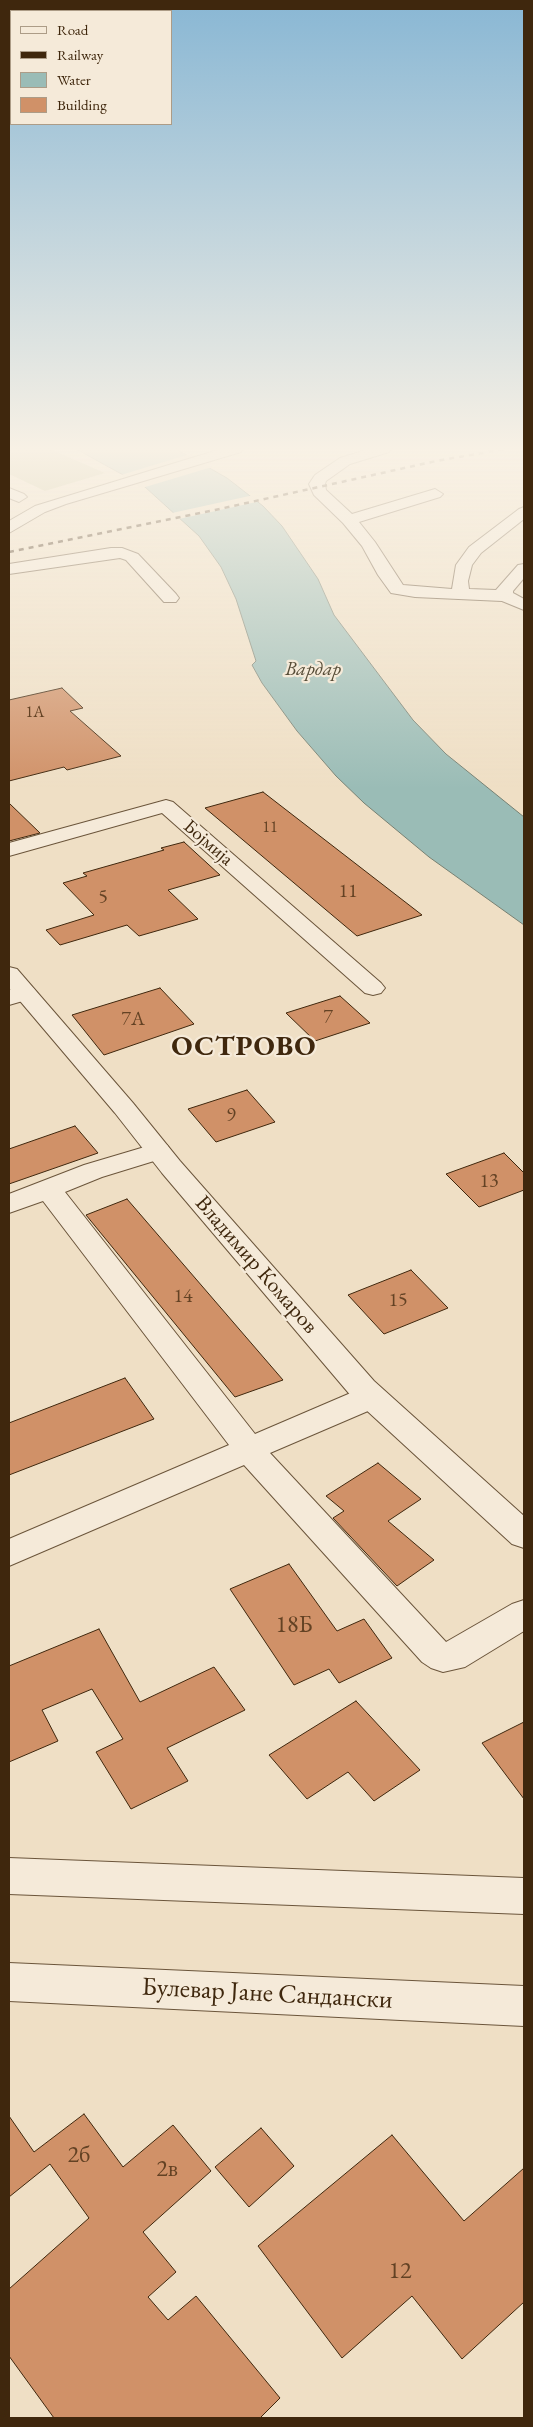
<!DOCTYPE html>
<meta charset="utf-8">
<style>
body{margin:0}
#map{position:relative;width:533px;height:2427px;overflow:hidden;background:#efdfc5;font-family:"EB Garamond",serif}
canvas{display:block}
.frame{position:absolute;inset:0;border:10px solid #3f270d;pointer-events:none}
.legend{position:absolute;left:10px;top:10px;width:162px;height:115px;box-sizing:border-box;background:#f5ead9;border:1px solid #ac9c87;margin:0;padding:6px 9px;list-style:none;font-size:15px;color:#3f270d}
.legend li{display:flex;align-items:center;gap:10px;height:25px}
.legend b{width:25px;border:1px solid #ac9c87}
</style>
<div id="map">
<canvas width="533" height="2427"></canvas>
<div class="frame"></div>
<ul class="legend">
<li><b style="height:6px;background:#f5ead9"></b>Road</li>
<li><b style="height:6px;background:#3f270d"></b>Railway</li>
<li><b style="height:14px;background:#9abcb6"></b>Water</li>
<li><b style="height:14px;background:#d09168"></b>Building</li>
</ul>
</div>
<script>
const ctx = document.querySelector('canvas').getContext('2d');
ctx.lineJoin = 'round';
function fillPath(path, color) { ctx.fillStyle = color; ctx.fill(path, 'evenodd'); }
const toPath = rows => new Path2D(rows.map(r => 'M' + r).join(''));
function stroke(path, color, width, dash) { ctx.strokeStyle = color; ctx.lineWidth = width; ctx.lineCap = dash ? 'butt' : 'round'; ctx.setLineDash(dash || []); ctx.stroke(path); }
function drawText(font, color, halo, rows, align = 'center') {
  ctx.font = font + ' "EB Garamond",serif'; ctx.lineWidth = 4.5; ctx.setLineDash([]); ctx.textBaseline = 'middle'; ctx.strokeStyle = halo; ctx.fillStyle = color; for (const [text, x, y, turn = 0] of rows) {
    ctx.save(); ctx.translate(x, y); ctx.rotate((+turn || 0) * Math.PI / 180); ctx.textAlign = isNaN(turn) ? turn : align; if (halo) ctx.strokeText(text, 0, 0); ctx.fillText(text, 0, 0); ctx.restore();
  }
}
const green = toPath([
 [9,449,50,449,105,473,45,491,9,474]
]);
const water = toPath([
 [76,449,176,449,227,478,263,506,282,526,318,579,334,615,413,720,446,754,524,817,524,925,429,857,364,803,336,776,297,731,262,683,252,665,256,661,236,599,221,567,199,536,145,487,76,449]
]);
const pier = toPath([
 [190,454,212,467,142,488,121,475],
 [254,495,261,501,179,519,172,513]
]);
const building = toPath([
 [62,688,83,708,70,711,121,756,67,770,64,767,9,781,9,700,62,688],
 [263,792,338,850,422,915,357,936,205,808,263,792],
 [9,803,40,833,9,841,9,803],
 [184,842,220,875,168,890,198,919,139,936,127,925,60,945,46,930,94,915,63,883,87,876,83,873,164,850,161,848,184,842],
 [160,988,194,1024,104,1055,72,1015,160,988],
 [340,996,370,1023,315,1041,286,1013,340,996],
 [247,1090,275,1122,216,1142,188,1109,247,1090],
 [75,1126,98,1153,9,1184,9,1149,75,1126],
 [504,1153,524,1173,524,1190,479,1207,446,1174,504,1153],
 [127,1199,283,1380,235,1397,86,1215,127,1199],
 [411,1270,448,1308,384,1334,348,1295,411,1270],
 [125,1378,154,1419,9,1475,9,1423,125,1378],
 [378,1463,421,1499,388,1521,434,1560,397,1586,333,1518,344,1511,326,1496,378,1463],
 [289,1564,337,1631,364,1619,392,1658,339,1683,329,1669,294,1685,230,1589,289,1564],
 [99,1629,140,1702,214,1667,245,1710,167,1748,188,1781,131,1809,96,1752,123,1739,92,1689,42,1710,58,1741,9,1762,9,1666,99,1629],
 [356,1701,420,1770,374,1801,348,1772,307,1799,269,1755,356,1701],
 [524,1722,524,1799,482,1743,524,1722],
 [84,2114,123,2167,173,2125,211,2171,143,2232,176,2272,148,2297,168,2320,196,2296,280,2398,260,2418,54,2418,9,2356,9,2289,89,2218,50,2164,9,2197,9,2116,34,2152,84,2114],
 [261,2128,294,2166,249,2207,215,2167,261,2128],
 [392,2135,464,2221,524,2168,524,2302,462,2359,412,2296,342,2358,258,2246,392,2135]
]);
const minor = toPath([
 [369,449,391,449,389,452,350,464,326,481,325,484,326,490,352,514,435,489,443,494,440,497,359,522,375,542,403,585,452,589,456,565,469,547,519,509,524,507,524,519,481,553,472,565,468,581,469,589,496,590,518,565,524,564,524,578,513,591,513,593,524,599,524,610,502,601,415,597,391,593,378,575,362,546,343,523,314,495,309,484,315,475,340,458,369,449],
 [9,488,24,494,27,497,19,502,9,498,9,488],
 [111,548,122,548,138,554,176,594,179,598,176,602,164,602,126,560,120,558,9,574,9,564,111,548],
 [166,800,173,802,381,983,385,988,381,993,373,995,365,993,162,813,9,856,9,843,166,800],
 [25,986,33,988,37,993,33,998,9,1005,9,990,25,986],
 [158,1143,167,1145,171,1151,167,1157,102,1177,65,1192,255,1434,360,1389,371,1386,382,1389,386,1397,382,1405,270,1453,446,1642,512,1604,524,1600,524,1631,465,1667,443,1672,431,1668,422,1662,244,1465,9,1566,9,1539,229,1445,43,1201,9,1213,9,1194,84,1165,158,1143]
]);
const tertiary = toPath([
 [221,449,243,449,241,452,66,504,45,512,9,533,9,521,35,506,221,449],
 [9,967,17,969,133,1103,180,1161,374,1381,524,1516,524,1548,512,1544,352,1397,162,1173,115,1113,9,988,9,967],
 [9,1858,524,1878,524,1914,9,1894,9,1858],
 [9,1963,524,1986,524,2026,9,2001,9,1963]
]);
const rail = toPath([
 [9,552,215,510,436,461,505,449]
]);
const farNumbernames = [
 ["1А",35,713],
 ["11",270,828]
];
const farStreetnames = [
 ["Бојмија",208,843,41]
];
const farWaternames = [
 ["Вардар",313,670]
];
const numberNames = [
 ["11",348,892],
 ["5",103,898],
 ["7",328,1018],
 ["7А",133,1020],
 ["9",231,1116],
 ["13",489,1182],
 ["14",183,1297],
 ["15",398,1301]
];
const streetNames = [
 ["Владимир Комаров",256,1265,49]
];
const nearNumbernames = [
 ["18Б",294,1625],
 ["2б",79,2155],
 ["2в",167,2169],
 ["12",400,2271]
];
const nearStreetnames = [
 ["Булевар Јане Сандански",267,1994,3]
];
const districtNames = [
 ["ОСТРОВО",244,1047]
];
fillPath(green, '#c1c090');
fillPath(water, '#9abcb6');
stroke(water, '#768072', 1);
fillPath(pier, '#efdfc5');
fillPath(building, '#d09168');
stroke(building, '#3f270d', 1);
stroke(minor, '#6b553b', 2);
stroke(tertiary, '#6b553b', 2);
fillPath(minor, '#f5ead9');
fillPath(tertiary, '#f5ead9');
stroke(rail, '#3f270d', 2.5, [5, 5]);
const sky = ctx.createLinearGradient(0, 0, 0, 789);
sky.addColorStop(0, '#89b7d4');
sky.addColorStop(0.57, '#f8f1e5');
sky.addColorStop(1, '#f8f1e500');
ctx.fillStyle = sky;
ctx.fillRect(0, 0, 533, 789);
drawText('16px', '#634224', null, farNumbernames);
drawText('19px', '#3f270d', '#f5ead9', farStreetnames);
drawText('italic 20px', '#564c37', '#f5ead9', farWaternames);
drawText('20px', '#634224', null, numberNames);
drawText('22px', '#3f270d', '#f5ead9', streetNames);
drawText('24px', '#634224', null, nearNumbernames);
drawText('26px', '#3f270d', '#f5ead9', nearStreetnames);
ctx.letterSpacing = '1px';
drawText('bold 28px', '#3f270d', '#f5ead9', districtNames);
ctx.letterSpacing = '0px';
</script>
